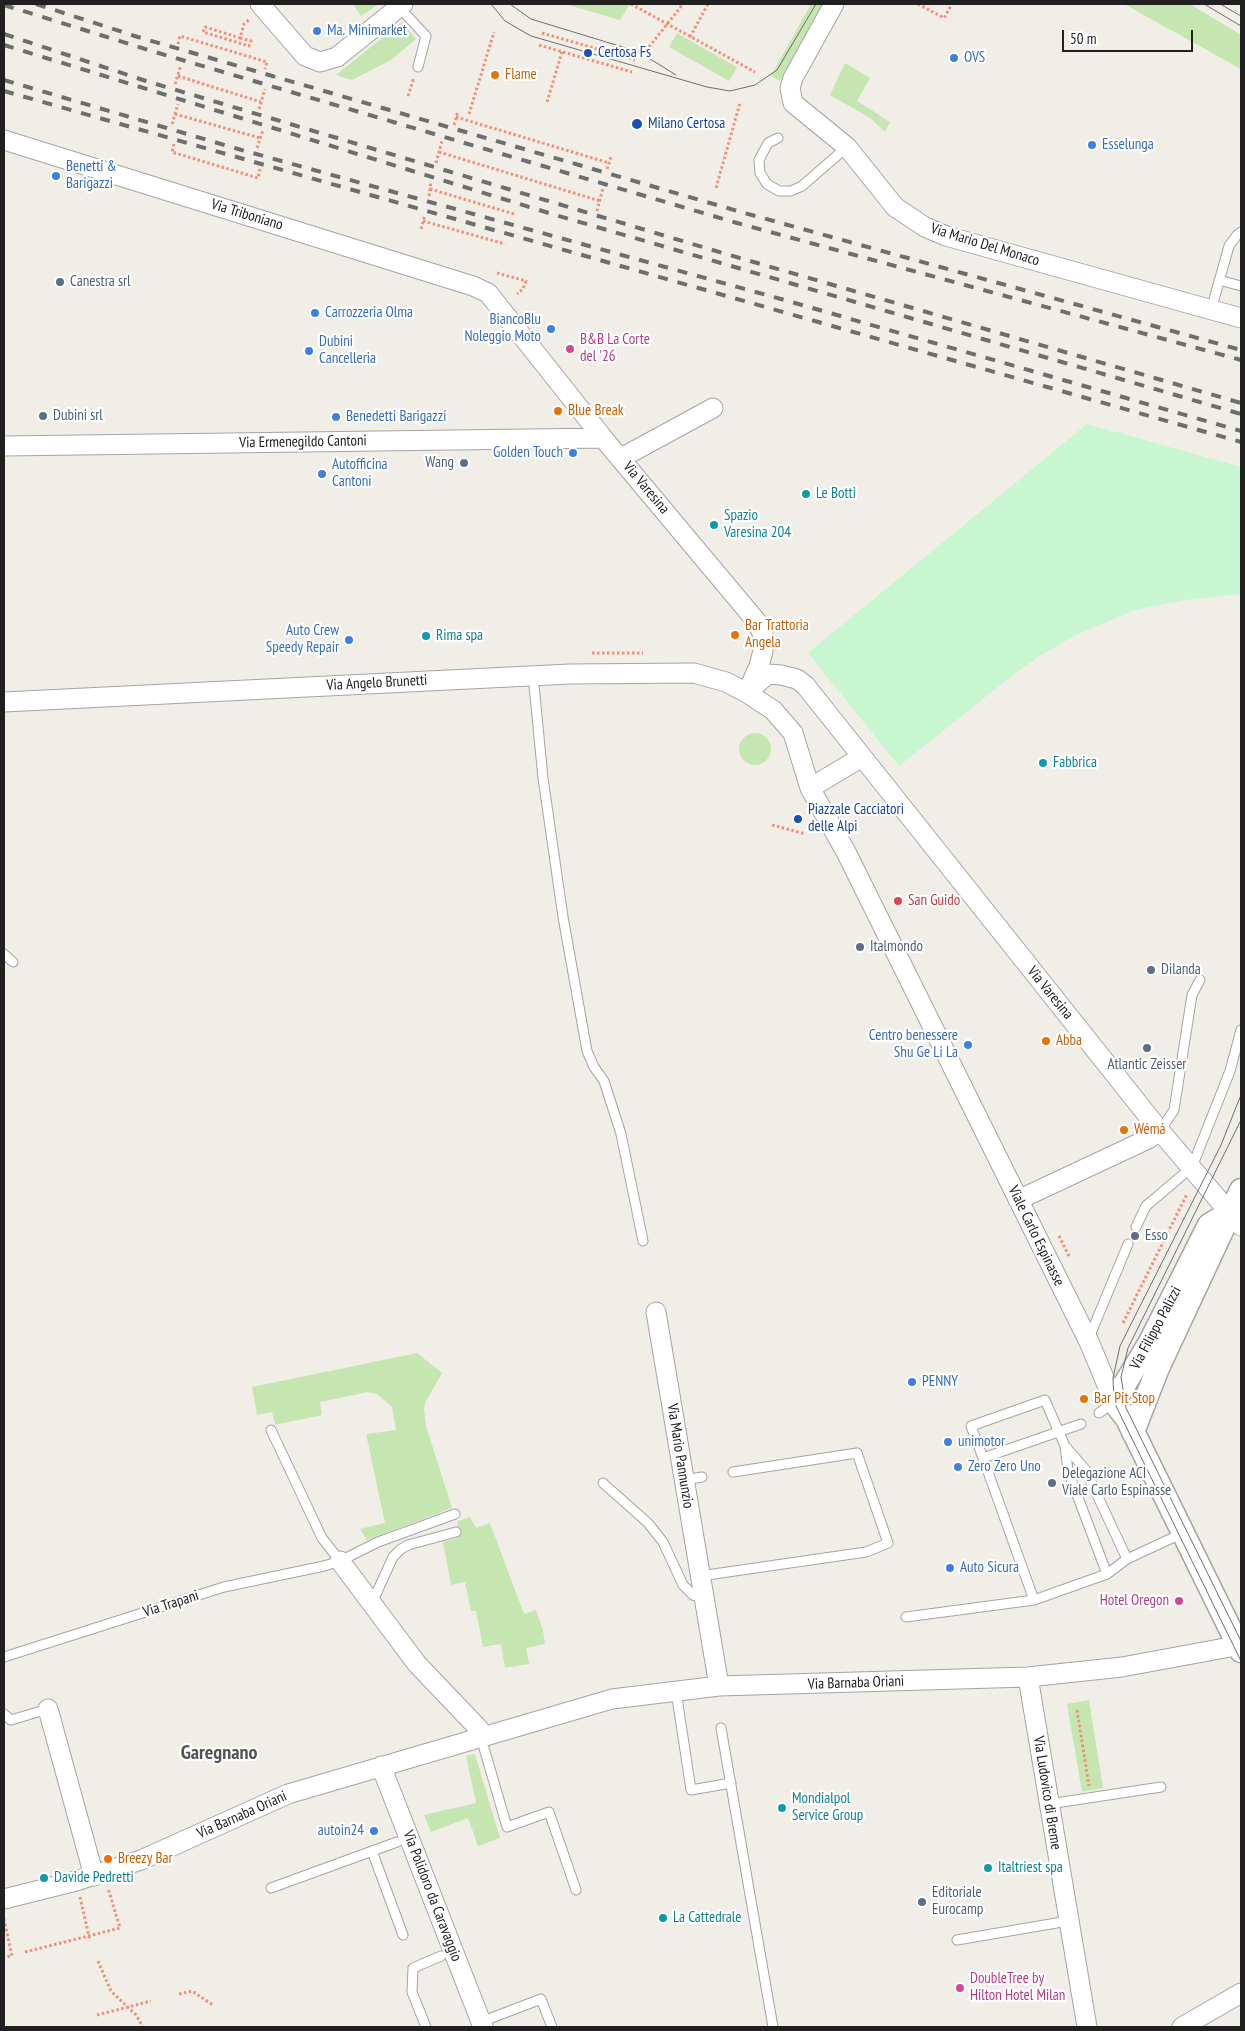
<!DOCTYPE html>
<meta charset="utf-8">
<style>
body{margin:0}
#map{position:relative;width:1245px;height:2031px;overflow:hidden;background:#f0eee7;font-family:"PT Sans Narrow",sans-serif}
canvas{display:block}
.frame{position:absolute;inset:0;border:5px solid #202020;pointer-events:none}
.scale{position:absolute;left:1062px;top:30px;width:131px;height:22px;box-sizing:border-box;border:2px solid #202020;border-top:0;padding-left:6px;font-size:15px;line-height:18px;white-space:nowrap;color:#202020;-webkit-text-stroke:4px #fff;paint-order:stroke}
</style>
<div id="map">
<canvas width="1245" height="2031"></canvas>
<div class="frame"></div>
<div class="scale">50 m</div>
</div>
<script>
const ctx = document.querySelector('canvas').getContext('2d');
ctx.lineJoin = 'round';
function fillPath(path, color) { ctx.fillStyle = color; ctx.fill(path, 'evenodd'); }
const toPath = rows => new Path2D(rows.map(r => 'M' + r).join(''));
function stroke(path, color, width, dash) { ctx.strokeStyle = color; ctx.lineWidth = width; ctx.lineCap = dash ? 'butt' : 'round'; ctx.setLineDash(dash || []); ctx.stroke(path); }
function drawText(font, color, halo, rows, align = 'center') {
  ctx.font = font + ' "PT Sans Narrow",sans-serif'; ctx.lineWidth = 4.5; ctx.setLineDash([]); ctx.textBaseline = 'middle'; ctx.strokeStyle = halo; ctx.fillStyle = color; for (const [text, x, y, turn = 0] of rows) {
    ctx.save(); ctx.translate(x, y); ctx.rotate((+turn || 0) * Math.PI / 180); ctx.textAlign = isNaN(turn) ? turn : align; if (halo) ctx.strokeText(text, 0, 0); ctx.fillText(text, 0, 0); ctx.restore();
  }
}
const grass = toPath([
 [353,4,379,4,361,16],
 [565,4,630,4,620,20],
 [811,4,823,4,780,81,771,76],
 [1124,4,1190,4,1241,35,1241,69],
 [402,22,416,39,391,60,352,80,336,75],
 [677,33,737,67,729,81,669,47],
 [845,63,870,78,857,101,890,122,885,132,870,118,830,95],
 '739 749a16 16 0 1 1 32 0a16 16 0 1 1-32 0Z',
 [417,1353,442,1373,426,1401,424,1409,426,1426,452,1508,367,1540,360,1529,385,1523,366,1434,396,1430,392,1407,377,1394,368,1392,320,1402,322,1415,275,1425,272,1412,257,1415,252,1387],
 [470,1517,476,1528,490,1523,524,1614,536,1610,543,1630,545,1644,526,1648,529,1664,505,1668,501,1644,483,1647,476,1611,471,1611,465,1582,451,1585,443,1542,455,1539,458,1521],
 [1089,1700,1103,1788,1082,1792,1067,1704],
 [475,1754,500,1838,478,1846,468,1818,431,1832,424,1815,476,1803,466,1756]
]);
const park = toPath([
 [1087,424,1241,467,1241,594,1184,600,1135,610,1076,635,1041,655,1014,674,899,766,808,653]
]);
const path = toPath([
 [631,4,755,72],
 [918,4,944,18,952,4],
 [542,33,635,60],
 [690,37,708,4],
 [240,38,251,41,249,46,203,32,205,27,240,38,244,24,250,19],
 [178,44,180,36,267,62,265,69],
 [539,45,632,72],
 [649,47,683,4],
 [178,76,261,102],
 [175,84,181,65],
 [408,96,414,77],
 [547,102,562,52],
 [259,109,265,89],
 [175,114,260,138],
 [469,114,494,32],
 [456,117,609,163],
 [172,124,178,104],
 [454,125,458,111],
 [174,144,172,152,258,178,260,169],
 [257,148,263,130],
 [439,152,600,201],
 [436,163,442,141],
 [607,169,611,157],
 [716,188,740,103],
 [430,189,514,214],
 [429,196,431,181],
 [597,211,603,188],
 [423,221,505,244],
 [421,229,425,215],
 [497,273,526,281,523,289,517,294],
 [592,653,643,653],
 [772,825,806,834],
 [1059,1236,1069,1256],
 [1123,1323,1187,1194],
 [1077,1710,1089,1786],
 [80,1897,90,1941],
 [4,1919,12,1956,4,1957],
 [25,1952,120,1928,108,1888],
 [98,1961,111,1991,136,2015,143,2027],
 [179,1994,192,1991,213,2005],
 [97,2015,151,2001]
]);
const service = toPath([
 [399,7,426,36,418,67],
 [778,138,768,143,759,160,760,173,767,184,779,191,791,191,802,186,847,147],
 [1219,280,1241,286],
 [1211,310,1229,246,1237,235,1241,232],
 [533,675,543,778,563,917,587,1051,594,1067,604,1081,621,1134,643,1241],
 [4,954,13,962],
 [1160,1131,1174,1110,1192,995,1200,980],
 [1136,1227,1146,1206,1192,1167,1230,1071,1241,1030],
 [1089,1338,1128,1244],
 [1099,1413,1114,1402],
 [271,1430,322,1538,340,1561,378,1542,455,1514],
 [1065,1446,1085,1469,1127,1559,1107,1574],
 [684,1480,702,1477],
 [603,1483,648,1523,663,1542,683,1585,693,1595,704,1599],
 [1127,1559,1183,1533],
 [700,1576,866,1552,888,1543,857,1453,733,1472],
 [1034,1600,983,1458,1081,1424],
 [372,1603,393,1557,401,1549,408,1545,456,1532],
 [906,1617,1034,1600,1107,1574,1068,1471,1065,1446,1045,1400,971,1426,983,1458],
 [4,1657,224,1587,324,1566,340,1561],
 [676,1691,691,1790,731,1783],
 [4,1714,11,1720,48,1709],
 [721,1728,773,2027],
 [484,1748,507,1827,549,1812,576,1890],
 [1049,1804,1161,1787],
 [372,1851,403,1935],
 [271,1888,397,1842],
 [957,1940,1068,1921],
 [481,2022,541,1999,552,2027],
 [426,2027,412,1992,413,1968,441,1956]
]);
const minor = toPath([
 [260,4,305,56,320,62,337,57,403,4],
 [834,4,793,78,790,88,793,103,847,147,895,207,925,227,946,236,1241,318],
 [4,140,473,286,488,293,603,438,757,622,763,635,763,651,759,666,747,693],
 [4,446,603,438],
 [621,458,713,408],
 [751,689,768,674,781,675,797,679,805,685,1160,1131,1241,1226],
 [4,702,570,674,694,673,726,682,747,693,773,710,793,733,810,788,846,852,1090,1344,1114,1402],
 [810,788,862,757],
 [1018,1200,1148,1139,1160,1131],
 [656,1312,719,1686],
 [340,1561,417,1664,479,1729,481,1737],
 [1028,1677,1087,2027],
 [48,1709,94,1876],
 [381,1766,483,2027],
 [4,1899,76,1881,141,1860,288,1794,612,1699,719,1686,1028,1677,1122,1667,1241,1645],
 [1182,2027,1241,1993]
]);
const tertiary = toPath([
 [1114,1402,1127,1419,1241,1651],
 [1114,1402,1150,1342,1209,1225,1219,1219],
 [1133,1432,1158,1368,1241,1190]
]);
const tram = toPath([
 [491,4,505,21,531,36,707,87,730,91,755,85,777,70,816,4],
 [510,4,531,19,639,52,676,75],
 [1204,4,1241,26],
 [1220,4,1241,16],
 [1241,1095,1221,1145,1120,1346,1113,1378,1114,1402,1241,1661],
 [1241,1120,1128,1348,1121,1377,1126,1408,1241,1641]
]);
const rail = toPath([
 [36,4,138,37,741,212,1241,350],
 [4,5,155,52,737,223,1241,360],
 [4,34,146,81,726,254,1241,403],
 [4,45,552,214,1241,414],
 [4,80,238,149,781,299,1241,431],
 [4,91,1241,442]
]);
const markers = [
 [317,31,5,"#3f7fe0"],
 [588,53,5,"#1a4fb4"],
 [954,58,5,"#3f7fe0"],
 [495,75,5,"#e8710a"],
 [637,124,6,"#1a4fb4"],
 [1092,145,5,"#3f7fe0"],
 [56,176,5,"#3f7fe0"],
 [60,282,5,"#5c6f8a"],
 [315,313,5,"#3f7fe0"],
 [551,329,5,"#3f7fe0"],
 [570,349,5,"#d1479c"],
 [309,351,5,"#3f7fe0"],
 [558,411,5,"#e8710a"],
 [43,416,5,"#5c6f8a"],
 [336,417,5,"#3f7fe0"],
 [573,453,5,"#3f7fe0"],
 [464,463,5,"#5c6f8a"],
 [322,474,5,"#3f7fe0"],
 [806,494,5,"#0f9aa8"],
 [714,525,5,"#0f9aa8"],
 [735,635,5,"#e8710a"],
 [426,636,5,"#0f9aa8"],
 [349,640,5,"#3f7fe0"],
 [1043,763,5,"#0f9aa8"],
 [798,819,5,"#1a4fb4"],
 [898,901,5,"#e0444e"],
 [860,947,5,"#5c6f8a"],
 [1151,970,5,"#5c6f8a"],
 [1046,1041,5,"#e8710a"],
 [968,1045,5,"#3f7fe0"],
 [1147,1048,5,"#5c6f8a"],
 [1124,1130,5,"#e8710a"],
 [1135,1236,5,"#5c6f8a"],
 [912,1382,5,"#3f7fe0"],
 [1084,1399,5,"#e8710a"],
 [948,1442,5,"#3f7fe0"],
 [958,1467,5,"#3f7fe0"],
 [1052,1483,5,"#5c6f8a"],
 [950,1568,5,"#3f7fe0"],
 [1179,1601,5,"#d1479c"],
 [782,1808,5,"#0f9aa8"],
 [374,1831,5,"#3f7fe0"],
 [108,1859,5,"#e8710a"],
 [988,1868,5,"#0f9aa8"],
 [44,1878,5,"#0f9aa8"],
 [922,1902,5,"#5c6f8a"],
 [663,1918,5,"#0f9aa8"],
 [960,1988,5,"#d1479c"]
];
const shopNames = [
 ["Ma. Minimarket",327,31],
 ["OVS",964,58],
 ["Esselunga",1102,145],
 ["Benetti &",66,167],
 ["Barigazzi",66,184],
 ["Carrozzeria Olma",325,313],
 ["BiancoBlu",541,320,"right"],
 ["Noleggio Moto",541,337,"right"],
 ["Dubini",319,342],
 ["Cancelleria",319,359],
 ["Benedetti Barigazzi",346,417],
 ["Golden Touch",563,453,"right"],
 ["Autofficina",332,465],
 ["Cantoni",332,482],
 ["Auto Crew",339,631,"right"],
 ["Speedy Repair",339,648,"right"],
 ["Centro benessere",958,1036,"right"],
 ["Shu Ge Li La",958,1053,"right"],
 ["PENNY",922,1382],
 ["unimotor",958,1442],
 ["Zero Zero Uno",968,1467],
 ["Auto Sicura",960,1568],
 ["autoin24",364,1831,"right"]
];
const transitNames = [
 ["Certosa Fs",598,53],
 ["Milano Certosa",648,124],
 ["Piazzale Cacciatori",808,810],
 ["delle Alpi",808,827]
];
const foodNames = [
 ["Flame",505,75],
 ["Blue Break",568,411],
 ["Bar Trattoria",745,626],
 ["Angela",745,643],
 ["Abba",1056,1041],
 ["Wémá",1134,1130],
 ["Bar Pit Stop",1094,1399],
 ["Breezy Bar",118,1859]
];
const streetNames = [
 ["Via Triboniano",247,215,17],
 ["Via Mario Del Monaco",985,245,17],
 ["Via Ermenegildo Cantoni",303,442,-1],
 ["Via Varesina",646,488,50],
 ["Via Angelo Brunetti",377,683,-3],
 ["Via Varesina",1050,993,51],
 ["Viale Carlo Espinasse",1036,1236,64],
 ["Via Filippo Palizzi",1156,1328,-62],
 ["Via Mario Pannunzio",680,1456,81],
 ["Via Trapani",171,1604,-18],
 ["Via Barnaba Oriani",856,1683,-2],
 ["Via Ludovico di Breme",1047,1793,81],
 ["Via Barnaba Oriani",242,1815,-24],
 ["Via Polidoro da Caravaggio",432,1896,69]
];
const serviceNames = [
 ["Canestra srl",70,282],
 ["Dubini srl",53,416],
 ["Wang",454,463,"right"],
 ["Italmondo",870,947],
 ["Dilanda",1161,970],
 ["Atlantic Zeisser",1147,1065,"center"],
 ["Esso",1145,1236],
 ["Delegazione ACI",1062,1474],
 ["Viale Carlo Espinasse",1062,1491],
 ["Editoriale",932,1893],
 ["Eurocamp",932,1910]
];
const hotelNames = [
 ["B&B La Corte",580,340],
 ["del '26",580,357],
 ["Hotel Oregon",1169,1601,"right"],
 ["DoubleTree by",970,1979],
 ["Hilton Hotel Milan",970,1996]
];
const cultureNames = [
 ["Le Botti",816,494],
 ["Spazio",724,516],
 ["Varesina 204",724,533],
 ["Rima spa",436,636],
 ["Fabbrica",1053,763],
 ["Mondialpol",792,1799],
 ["Service Group",792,1816],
 ["Italtriest spa",998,1868],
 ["Davide Pedretti",54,1878],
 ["La Cattedrale",673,1918]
];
const healthNames = [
 ["San Guido",908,901]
];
const districtNames = [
 ["Garegnano",219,1753]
];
fillPath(grass, '#c6e6b1');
fillPath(park, '#c8f6d0');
stroke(service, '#a4a4a4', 11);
stroke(minor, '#a4a4a4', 21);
stroke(tertiary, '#a4a4a4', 25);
stroke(path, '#f09078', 3, [2.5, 2.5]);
stroke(service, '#fff', 9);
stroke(minor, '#fff', 19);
stroke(tertiary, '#fff', 22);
stroke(tram, '#6e6e6e', 1);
stroke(rail, '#6e6e6e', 4, [10, 10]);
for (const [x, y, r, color] of markers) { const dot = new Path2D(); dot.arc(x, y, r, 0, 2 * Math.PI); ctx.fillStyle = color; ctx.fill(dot); stroke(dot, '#fff', 2); }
drawText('15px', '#366cbe', '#fff', shopNames, 'left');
drawText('15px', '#164399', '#fff', transitNames, 'left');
drawText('15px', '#c56008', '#fff', foodNames, 'left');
drawText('15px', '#202020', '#fff', streetNames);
drawText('15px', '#4e5e75', '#fff', serviceNames, 'left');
drawText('15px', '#b23c85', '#fff', hotelNames, 'left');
drawText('15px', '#0d838f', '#fff', cultureNames, 'left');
drawText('15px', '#be3a42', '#fff', healthNames, 'left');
drawText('bold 20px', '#535353', '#fff', districtNames);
</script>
